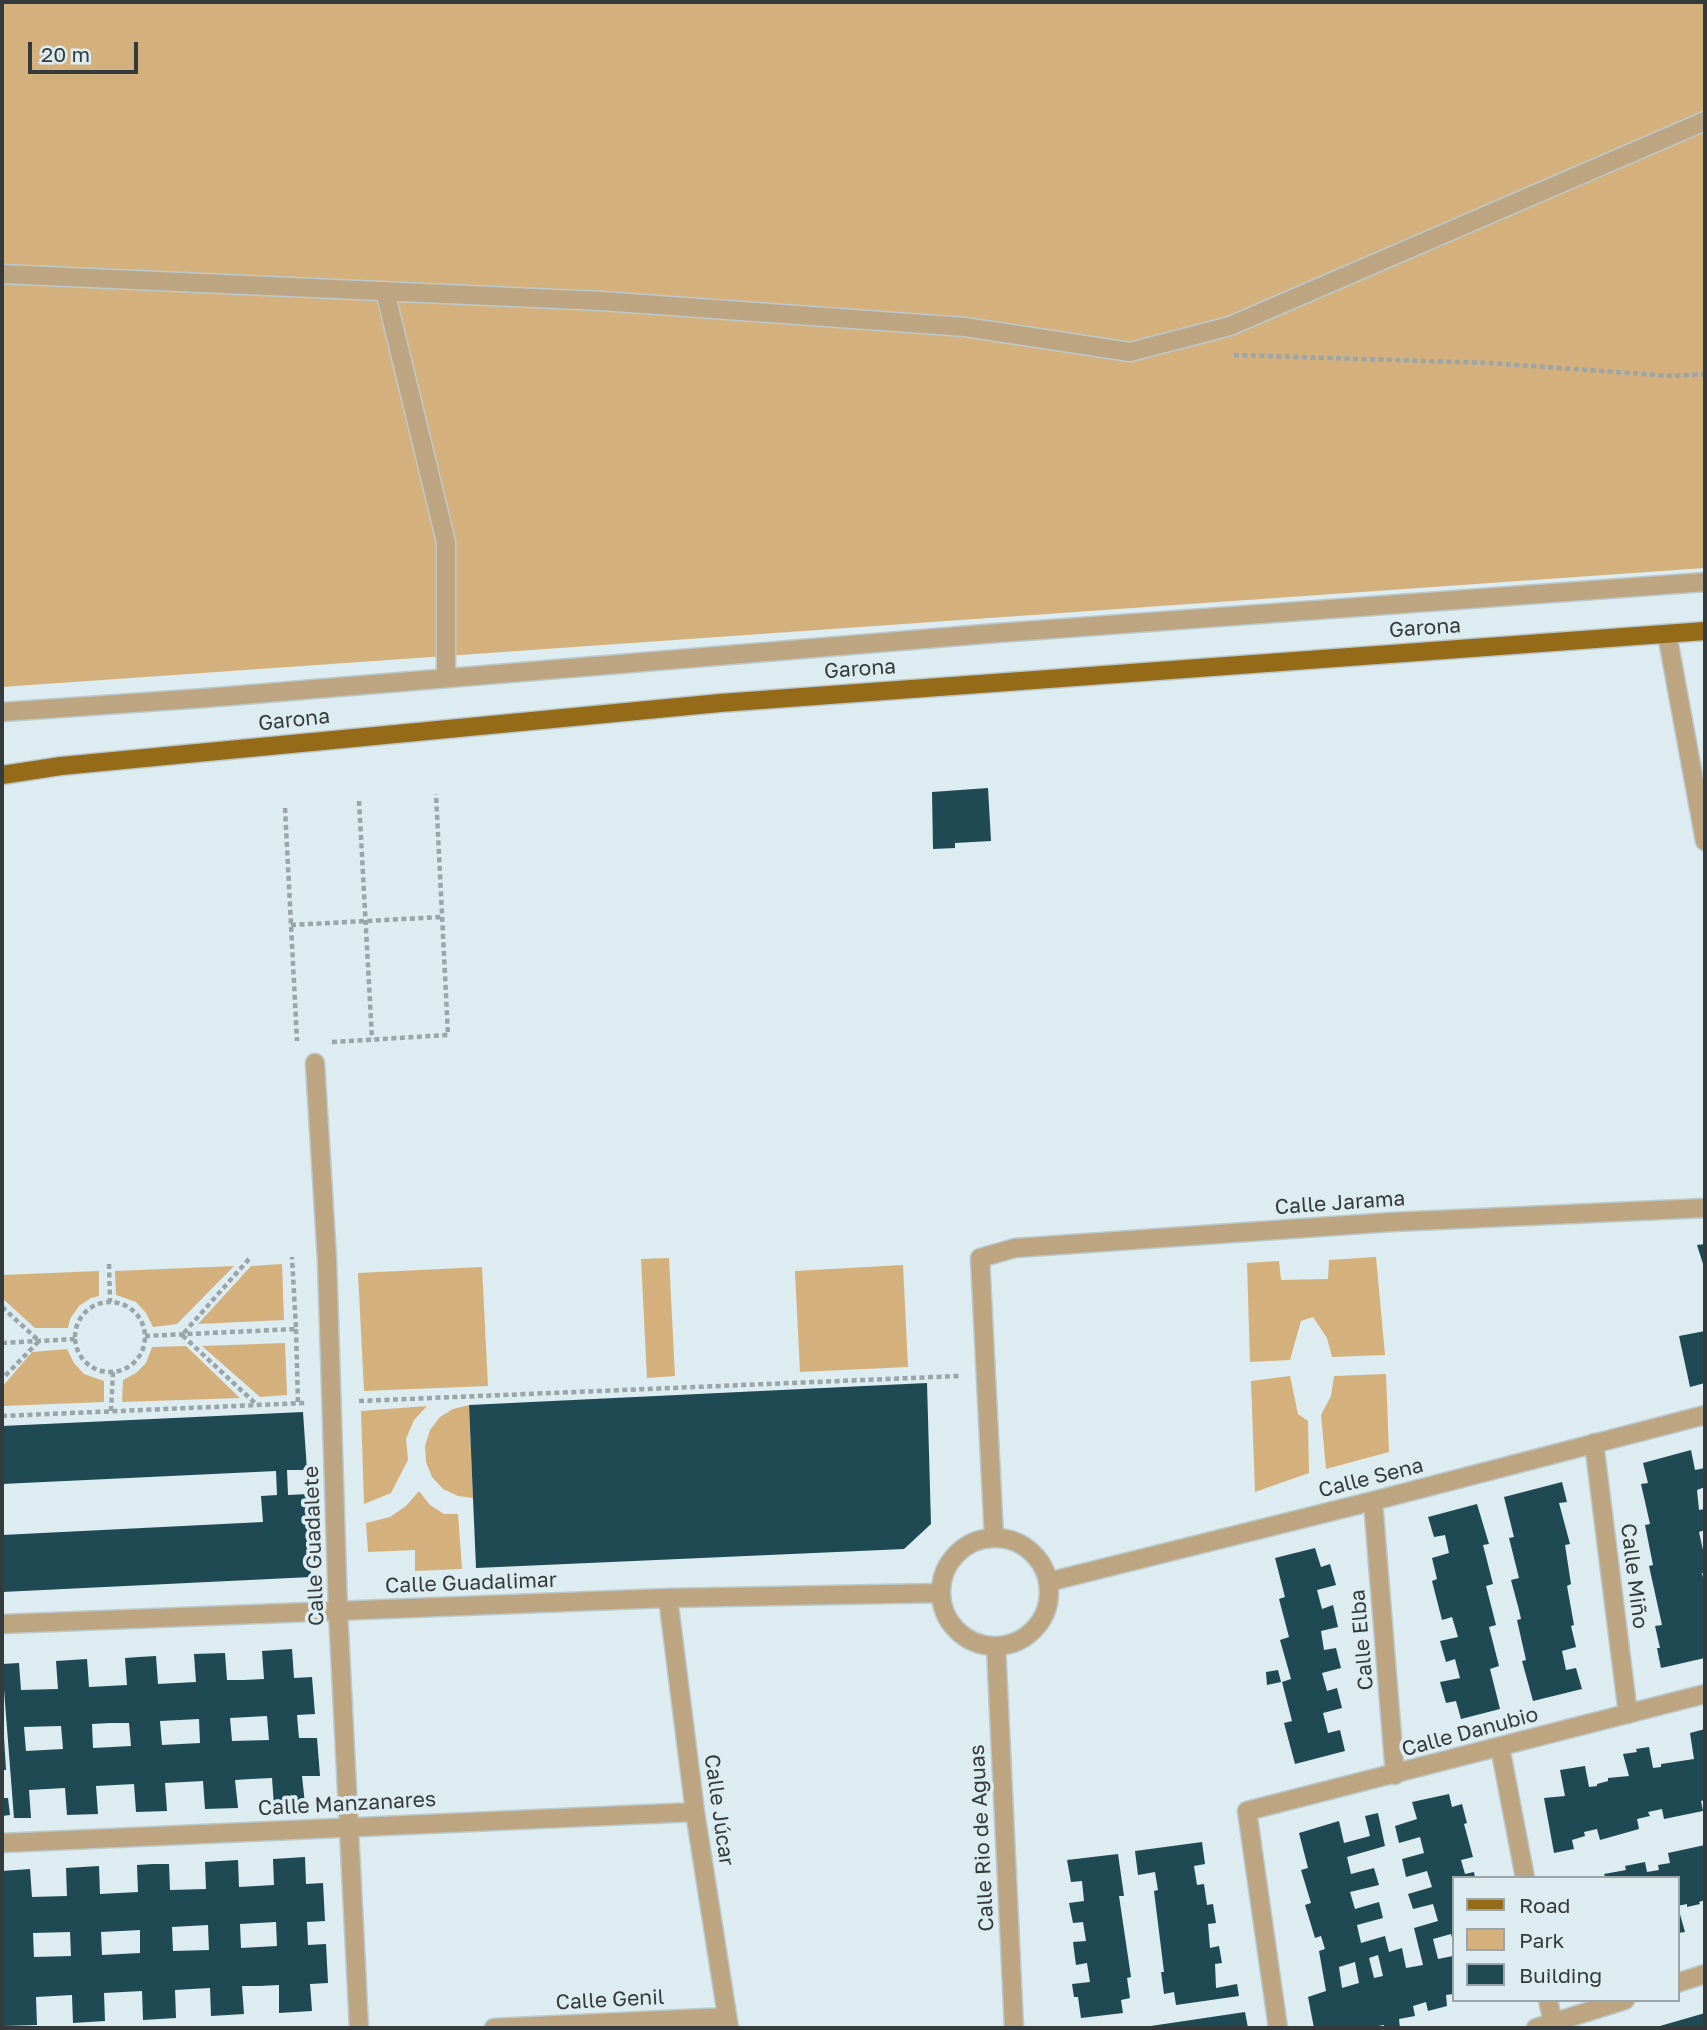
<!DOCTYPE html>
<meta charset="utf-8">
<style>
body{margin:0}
#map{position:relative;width:1707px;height:2030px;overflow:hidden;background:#dcecf0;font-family:"Golos Text",sans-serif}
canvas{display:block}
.frame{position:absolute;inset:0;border:4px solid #353b3d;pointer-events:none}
.legend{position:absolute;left:1452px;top:1876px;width:228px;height:126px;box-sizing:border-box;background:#dcecf0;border:2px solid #99a5a8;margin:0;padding:9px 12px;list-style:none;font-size:21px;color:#353b3d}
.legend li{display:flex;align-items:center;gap:14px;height:35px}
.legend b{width:35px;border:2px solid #99a5a8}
.scale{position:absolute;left:28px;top:42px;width:110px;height:32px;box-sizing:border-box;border:4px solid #353b3d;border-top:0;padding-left:9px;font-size:21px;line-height:24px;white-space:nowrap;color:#353b3d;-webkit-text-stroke:5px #dcecf0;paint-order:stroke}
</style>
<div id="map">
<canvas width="1707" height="2030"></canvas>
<div class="frame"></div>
<ul class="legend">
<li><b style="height:9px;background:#956a19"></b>Road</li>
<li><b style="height:19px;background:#d4b17c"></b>Park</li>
<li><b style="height:19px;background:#1f4a53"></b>Building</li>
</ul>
<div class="scale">20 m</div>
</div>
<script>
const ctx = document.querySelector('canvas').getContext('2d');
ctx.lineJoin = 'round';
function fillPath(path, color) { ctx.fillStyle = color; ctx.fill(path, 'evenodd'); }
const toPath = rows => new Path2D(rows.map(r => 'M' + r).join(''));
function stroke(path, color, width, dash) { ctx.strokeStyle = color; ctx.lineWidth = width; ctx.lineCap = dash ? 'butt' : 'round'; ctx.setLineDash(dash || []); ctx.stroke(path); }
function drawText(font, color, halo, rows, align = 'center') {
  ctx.font = font + ' "Golos Text",sans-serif'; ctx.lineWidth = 7; ctx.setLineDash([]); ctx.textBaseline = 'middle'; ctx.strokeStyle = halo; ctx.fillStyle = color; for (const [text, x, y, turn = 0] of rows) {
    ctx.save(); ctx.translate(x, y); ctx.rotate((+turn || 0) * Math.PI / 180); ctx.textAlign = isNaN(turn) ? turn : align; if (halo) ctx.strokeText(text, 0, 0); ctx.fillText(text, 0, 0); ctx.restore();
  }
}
const green = toPath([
 [2,2,1705,2,1705,568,2,687],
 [1376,1257,1385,1355,1332,1357,1327,1338,1313,1317,1301,1321,1290,1360,1250,1362,1247,1263,1279,1261,1281,1280,1328,1279,1329,1260],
 [669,1258,675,1376,647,1378,641,1259],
 [282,1264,284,1320,198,1324,251,1266],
 [903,1265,908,1367,800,1372,795,1271],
 [234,1266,177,1324,153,1327,146,1313,136,1302,116,1295,115,1271],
 [482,1267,488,1386,364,1391,358,1273],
 [99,1271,99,1296,91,1298,79,1306,70,1319,68,1328,35,1328,2,1298,2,1275],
 [285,1343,287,1395,260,1397,202,1346],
 [186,1346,240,1398,122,1402,123,1380,136,1373,146,1363,152,1347],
 [67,1349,74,1363,84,1374,104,1381,104,1402,2,1406,2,1387,32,1352],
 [1386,1374,1389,1452,1326,1469,1321,1415,1331,1396,1334,1376],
 [1290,1376,1298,1414,1308,1421,1309,1473,1255,1492,1251,1381],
 [469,1405,473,1498,458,1496,443,1489,432,1477,426,1462,425,1446,430,1430,440,1417,453,1409],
 [427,1406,414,1420,406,1439,408,1460,391,1493,364,1504,361,1411],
 [419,1491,430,1505,444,1514,458,1514,462,1569,415,1571,415,1550,368,1552,366,1523,390,1517,406,1506]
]);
const building = toPath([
 [988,788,991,841,955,843,955,848,933,849,932,792],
 [1705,1244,1705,1263,1703,1264,1697,1245],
 [1705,1331,1705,1383,1690,1387,1679,1336],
 [927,1383,931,1524,904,1549,476,1568,469,1405],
 [303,1412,307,1470,287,1470,288,1495,308,1494,311,1577,2,1592,2,1535,263,1522,261,1496,277,1495,276,1471,2,1484,2,1426],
 [1691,1450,1695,1470,1705,1468,1705,1487,1697,1490,1699,1510,1705,1509,1705,1530,1699,1532,1705,1559,1705,1573,1702,1573,1705,1586,1705,1658,1661,1668,1657,1648,1660,1648,1655,1626,1662,1625,1649,1566,1653,1565,1645,1525,1650,1524,1641,1484,1648,1483,1643,1463],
 [1562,1482,1567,1502,1559,1503,1570,1544,1565,1545,1571,1584,1567,1586,1574,1625,1571,1626,1576,1647,1562,1651,1566,1670,1576,1668,1582,1689,1533,1701,1522,1661,1526,1660,1517,1620,1521,1619,1519,1610,1511,1580,1519,1578,1509,1538,1514,1537,1504,1497],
 [1477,1504,1489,1544,1483,1545,1493,1584,1486,1586,1496,1625,1489,1627,1499,1666,1490,1669,1500,1709,1461,1719,1456,1701,1446,1703,1440,1682,1460,1678,1455,1659,1446,1662,1440,1641,1458,1637,1452,1617,1442,1620,1432,1581,1437,1579,1432,1558,1449,1553,1445,1535,1434,1537,1428,1517],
 [1315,1548,1321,1567,1330,1564,1336,1585,1317,1590,1322,1609,1333,1605,1338,1627,1321,1631,1324,1650,1336,1648,1341,1668,1322,1673,1327,1691,1337,1688,1342,1708,1323,1713,1328,1733,1340,1730,1345,1751,1295,1764,1284,1723,1292,1721,1282,1682,1291,1679,1280,1640,1289,1637,1279,1599,1285,1597,1275,1558],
 [292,1649,294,1678,312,1677,315,1714,297,1715,298,1727,299,1738,317,1738,320,1776,302,1776,305,1804,274,1806,272,1778,251,1779,235,1780,238,1808,205,1809,203,1781,165,1783,167,1811,136,1812,134,1784,96,1786,98,1814,67,1815,65,1788,29,1790,31,1818,14,1818,2,1664,19,1663,21,1690,58,1689,56,1661,87,1659,89,1687,127,1685,125,1658,139,1657,156,1656,158,1684,196,1682,194,1654,225,1653,227,1680,244,1680,264,1679,262,1651],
 [267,1716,269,1740,232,1741,230,1718],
 [199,1719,200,1743,162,1745,160,1721],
 [110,1723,129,1723,131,1746,93,1748,92,1724],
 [61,1726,63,1749,26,1751,24,1727],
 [1278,1670,1281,1682,1267,1685,1266,1672],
 [1705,1729,1705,1800,1701,1801,1703,1811,1664,1819,1662,1809,1648,1812,1650,1816,1637,1819,1639,1829,1600,1840,1597,1829,1584,1832,1585,1836,1572,1840,1574,1849,1554,1853,1544,1798,1565,1796,1560,1770,1585,1766,1589,1787,1597,1786,1597,1784,1608,1781,1608,1778,1629,1776,1623,1754,1637,1752,1636,1749,1649,1747,1653,1768,1661,1767,1661,1764,1694,1759,1690,1733],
 [4,1737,6,1770,2,1770,2,1738],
 [1449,1794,1452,1807,1462,1804,1467,1823,1464,1824,1473,1857,1461,1860,1465,1874,1474,1872,1475,1878,1453,1878,1453,1942,1451,1934,1433,1939,1438,1959,1453,1956,1453,1994,1446,1995,1447,2006,1428,2011,1426,2002,1413,2006,1415,2016,1399,2019,1400,2028,1384,2028,1384,2025,1367,2028,1314,2028,1308,1997,1326,1991,1319,1951,1325,1949,1321,1936,1315,1938,1305,1905,1311,1903,1301,1870,1308,1868,1299,1833,1339,1821,1344,1843,1370,1836,1365,1816,1378,1813,1385,1846,1347,1857,1351,1874,1374,1868,1379,1885,1350,1892,1355,1909,1379,1902,1383,1918,1357,1925,1361,1943,1385,1936,1389,1952,1402,1948,1406,1968,1423,1965,1414,1928,1438,1921,1433,1904,1413,1909,1408,1894,1432,1887,1427,1871,1406,1877,1402,1859,1424,1853,1420,1837,1399,1843,1395,1826,1417,1819,1412,1802],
 [1378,1955,1383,1976,1374,1978,1369,1958],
 [1355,1962,1359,1983,1342,1988,1339,1967],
 [2,1798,8,1798,10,1815,2,1816],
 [1202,1842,1205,1864,1194,1866,1197,1885,1204,1884,1207,1905,1213,1904,1216,1923,1208,1924,1210,1948,1219,1946,1222,1963,1215,1964,1216,1988,1237,1984,1239,1996,1176,2005,1174,1992,1164,1994,1161,1972,1164,1972,1154,1891,1158,1890,1155,1872,1138,1875,1135,1851],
 [1705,1845,1705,1900,1699,1902,1700,1904,1687,1907,1687,1904,1677,1906,1677,1878,1606,1878,1604,1874,1626,1870,1625,1866,1645,1862,1647,1872,1659,1870,1658,1865,1670,1863,1668,1853],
 [1118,1854,1124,1896,1119,1896,1131,1977,1127,1978,1130,1998,1121,2000,1123,2013,1081,2018,1078,1997,1074,1997,1072,1984,1090,1982,1087,1963,1076,1965,1073,1942,1086,1941,1083,1922,1073,1923,1069,1903,1084,1901,1082,1881,1071,1882,1067,1860],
 [305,1857,306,1884,323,1883,325,1921,307,1922,308,1945,326,1944,328,1983,310,1984,312,2011,279,2013,279,1985,260,1986,242,1986,244,2014,211,2016,210,1988,192,1989,175,1990,176,2018,143,2020,142,1991,104,1993,105,2021,73,2023,72,1995,36,1997,37,2025,4,2026,2,1997,2,1871,30,1869,32,1897,67,1896,66,1868,99,1866,100,1894,138,1892,137,1865,153,1864,169,1864,170,1890,206,1889,205,1862,238,1860,239,1887,274,1885,273,1859],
 [276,1922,277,1946,241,1948,240,1924],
 [208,1925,209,1950,173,1951,172,1927],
 [140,1930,140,1953,102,1955,101,1932],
 [70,1932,71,1956,34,1957,33,1933],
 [1678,1907,1685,1932,1677,1933,1677,1908],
 [1245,2012,1248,2028,1144,2028,1144,2027],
 [1705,2013,1705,2028,1654,2028,1660,2026]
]);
const path = toPath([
 [1234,355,1489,363,1672,376,1705,374],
 [359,801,372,1039],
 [285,808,297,1041],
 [291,925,441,917],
 [332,1042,448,1035,436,794],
 [249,1259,182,1335,257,1405],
 [109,1264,110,1302],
 '75 1337a35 35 0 1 1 70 0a35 35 0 1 1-70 0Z',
 [2,1307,39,1341,2,1379],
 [296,1329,298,1404],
 [145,1336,296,1329,292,1257],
 [2,1343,75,1339],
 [359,1401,959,1376],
 [111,1411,113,1372],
 [2,1416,305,1403]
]);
const minor = toPath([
 [2,274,601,301,965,327,1130,352,1230,326,1705,121],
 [385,291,446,542,446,678],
 [1667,634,1705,841],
 [2,712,205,698,997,633,1705,582],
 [315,1063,327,1260,338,1611,359,2028],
 [1594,1443,1628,1714],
 [1373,1501,1395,1775],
 [994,1538,980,1258,1015,1248,1392,1222,1705,1208],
 '941 1592a54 54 0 1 1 108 0a54 54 0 1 1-108 0Z',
 [1048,1582,1373,1501,1705,1415],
 [668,1598,695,1812,729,2028],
 [2,1624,668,1598,941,1593],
 [996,1646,1014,2028],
 [1500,1747,1525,1878],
 [2,1843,695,1812],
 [1677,1983,1705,1974],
 [1548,2000,1553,2023],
 [494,2028,727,2017],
 [1278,2028,1247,1811,1705,1694],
 [1536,2028,1625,2000]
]);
const major = toPath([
 [2,775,61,766,720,703,1705,631]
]);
const streetNames = [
 ["Garona",1425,628,-4],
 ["Garona",860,669,-4],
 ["Garona",294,720,-6],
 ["Calle Jarama",1340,1203,-4],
 ["Calle Sena",1371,1478,-14],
 ["Calle Guadalete",314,1546,-92],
 ["Calle Miño",1634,1576,83],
 ["Calle Guadalimar",471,1583,-2],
 ["Calle Elba",1362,1640,-95],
 ["Calle Danubio",1470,1732,-15],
 ["Calle Manzanares",347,1804,-3],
 ["Calle Júcar",719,1810,82],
 ["Calle Rio de Aguas",982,1838,-93],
 ["Calle Genil",610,2000,-3]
];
fillPath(green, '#d4b17c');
fillPath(building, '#1f4a53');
stroke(minor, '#bbc9cc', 21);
stroke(major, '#bbc9cc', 21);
stroke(path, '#99a5a8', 4.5, [5, 3.5]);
stroke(minor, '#bda581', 18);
stroke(major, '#956a19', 18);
drawText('21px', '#353b3d', '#dcecf0', streetNames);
</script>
